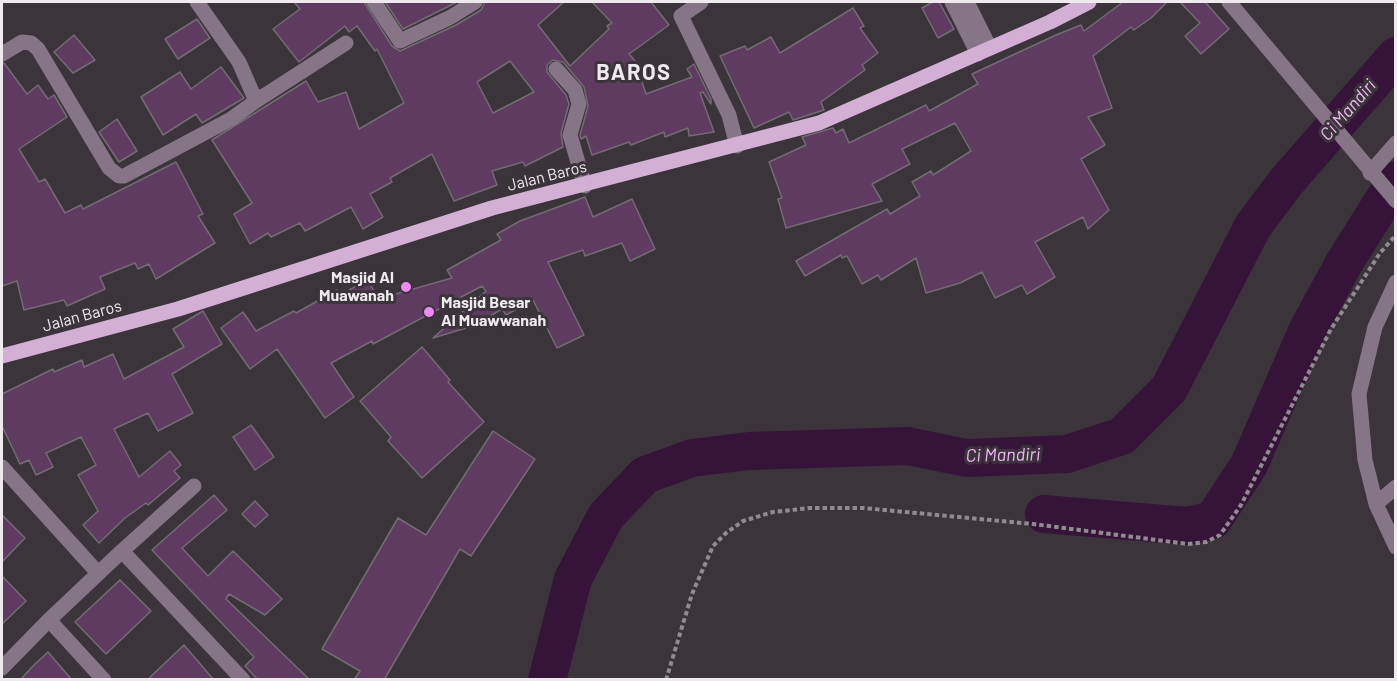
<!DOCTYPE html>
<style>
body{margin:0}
#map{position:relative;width:1397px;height:681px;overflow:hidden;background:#3b353b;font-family:Barlow,sans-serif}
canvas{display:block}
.frame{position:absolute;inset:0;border:3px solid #eeeaee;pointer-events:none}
</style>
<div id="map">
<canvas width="1397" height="681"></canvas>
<div class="frame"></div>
</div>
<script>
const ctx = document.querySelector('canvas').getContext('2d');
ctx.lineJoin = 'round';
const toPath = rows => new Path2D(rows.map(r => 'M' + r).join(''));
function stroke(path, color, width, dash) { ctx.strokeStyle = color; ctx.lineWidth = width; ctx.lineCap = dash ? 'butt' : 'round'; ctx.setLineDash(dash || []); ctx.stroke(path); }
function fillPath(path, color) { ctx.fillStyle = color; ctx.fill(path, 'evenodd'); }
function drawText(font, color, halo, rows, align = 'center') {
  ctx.font = font + ' Barlow,sans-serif'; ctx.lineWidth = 6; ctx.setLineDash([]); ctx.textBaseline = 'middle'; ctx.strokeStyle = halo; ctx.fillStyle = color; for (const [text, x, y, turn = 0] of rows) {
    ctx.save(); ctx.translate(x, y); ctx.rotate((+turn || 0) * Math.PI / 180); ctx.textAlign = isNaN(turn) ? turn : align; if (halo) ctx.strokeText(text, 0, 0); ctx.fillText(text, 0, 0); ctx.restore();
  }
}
const river = toPath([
 [1044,514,1188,526,1213,520,1249,465,1307,331,1344,263,1396,180],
 [547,680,573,579,606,516,645,475,692,458,749,451,908,446,966,458,1067,454,1122,436,1169,389,1253,226,1286,182,1396,56]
]);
const building = toPath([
 [294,2,364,2,392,46,400,51,456,25,481,10,485,2,564,2,538,25,570,66,609,29,607,26,612,23,592,2,651,2,669,25,629,54,635,61,646,94,692,77,687,69,694,64,711,99,711,104,703,92,700,93,714,132,689,136,688,128,665,137,664,132,631,145,629,142,592,155,586,136,581,139,580,135,588,106,584,87,563,62,553,60,547,65,547,72,566,95,569,104,561,133,563,147,525,166,523,162,492,171,497,185,454,201,432,154,390,178,392,182,370,194,383,217,363,229,351,207,305,231,300,223,271,237,268,233,250,244,234,214,252,203,212,140,306,81,318,102,346,92,359,129,404,103,377,49,375,51,357,26,349,32,345,26,299,62,273,29,300,9,294,2],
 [510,61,534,92,493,113,477,82,510,61],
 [385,2,457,2,403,29,385,2],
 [933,2,939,2,954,29,938,38,922,8,933,2],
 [1123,2,1167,2,1151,18,1134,30,1131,27,1093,56,1112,108,1088,117,1105,145,1081,159,1109,210,1088,229,1083,217,1035,242,1055,277,1027,294,1022,285,995,298,982,272,960,283,926,293,916,258,881,280,878,275,862,284,847,256,842,258,841,255,805,276,796,261,887,209,890,214,920,196,912,182,931,171,933,175,971,151,955,123,902,149,910,164,872,184,882,201,786,228,778,199,782,198,769,162,806,145,802,137,833,128,836,133,843,129,849,143,926,105,929,111,978,84,972,74,1056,35,1081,25,1084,31,1123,2],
 [1180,2,1205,2,1229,29,1201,54,1185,36,1200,23,1180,2],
 [853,8,864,26,860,28,878,53,862,65,865,70,821,102,824,110,793,120,789,112,754,128,720,56,745,46,747,50,771,37,780,53,853,8],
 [197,19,210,38,178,59,165,39,197,19],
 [74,35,95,60,73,73,54,52,74,35],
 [4,63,27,94,38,85,48,99,54,95,67,117,19,149,39,182,45,179,65,213,81,205,83,209,176,162,203,214,198,216,215,243,156,279,149,264,138,269,135,263,100,277,105,289,67,306,64,300,24,310,17,281,2,286,2,64,4,63],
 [221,67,244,98,202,123,196,114,163,135,141,97,180,72,191,89,221,67],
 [117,119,137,151,119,162,99,132,117,119],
 [585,197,593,217,632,199,655,249,630,261,622,243,585,256,583,250,548,262,584,335,557,348,533,300,506,315,502,309,473,326,433,338,486,291,482,286,373,344,372,341,331,363,354,397,325,418,277,349,250,369,221,328,243,312,256,331,294,311,296,313,337,290,340,295,368,280,378,299,452,278,447,270,501,240,497,234,520,221,585,197],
 [203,311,222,344,172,374,193,413,158,431,148,413,114,429,139,477,170,451,181,465,174,471,180,478,148,505,146,503,125,518,99,543,83,525,98,511,78,475,96,465,81,437,46,453,53,467,36,475,29,460,20,464,2,426,2,394,53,369,54,372,82,360,84,367,113,354,124,379,184,347,173,329,203,311],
 [422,347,450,380,448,382,484,422,422,478,388,441,391,437,360,401,422,347],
 [251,425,274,457,255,470,233,437,251,425],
 [493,431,535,459,471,556,460,549,384,680,354,680,360,671,322,649,398,518,426,535,493,431],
 [214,495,227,510,182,548,208,576,233,551,282,599,265,615,229,594,226,599,310,680,258,680,245,666,254,657,152,550,214,495],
 [255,501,268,515,255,527,242,514,255,501],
 [2,515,25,538,2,562,2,515],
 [2,576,26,601,2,624,2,576],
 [120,580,151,611,106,654,75,622,120,580],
 [184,645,214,680,147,680,184,645],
 [48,652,72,680,20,680,33,666,48,652]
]);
const path = toPath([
 [666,680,692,594,713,546,726,533,743,521,773,512,810,508,863,508,1033,524,1188,544,1206,542,1220,535,1241,505,1331,329,1380,253,1396,235]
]);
const minor = toPath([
 [374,2,400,41,451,17,475,2],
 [701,2,681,16,729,115,737,146],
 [952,2,978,54],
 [967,2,990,48],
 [1229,2,1396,201],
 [2,54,22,42,31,43,38,49,109,168,119,176,124,176,231,119,256,101,239,62,197,2],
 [556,69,575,90,579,104,570,135,585,186],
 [256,101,346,43],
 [1370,173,1396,143],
 [1396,282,1375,327,1359,394,1365,460,1376,504,1396,547],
 [2,467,98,573],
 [1376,504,1396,487],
 [122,551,194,486],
 [2,668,49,620],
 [104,680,49,620,122,551,243,680]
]);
const major = toPath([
 [2,356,178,309,492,208,819,123,1050,22,1089,2]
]);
const markers = [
 [406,287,6,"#ef8bf7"],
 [429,312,6,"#ef8bf7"]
];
const streetNames = [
 ["Jalan Baros",547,176,-14],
 ["Jalan Baros",82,316,-15]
];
const poiNames = [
 ["Masjid Al",394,278],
 ["Muawanah",394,296],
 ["Masjid Besar",441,303,"left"],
 ["Al Muawwanah",441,321,"left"]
];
const waterNames = [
 ["Ci Mandiri",1348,110,-49],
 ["Ci Mandiri",1003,455,-1]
];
const districtNames = [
 ["BAROS",634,73]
];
stroke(river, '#361439', 38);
fillPath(building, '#5f3b62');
stroke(building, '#726c72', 1.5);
stroke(path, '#908b90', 4, [4.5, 3]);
stroke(minor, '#867487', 15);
stroke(major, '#d3afd5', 15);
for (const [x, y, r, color] of markers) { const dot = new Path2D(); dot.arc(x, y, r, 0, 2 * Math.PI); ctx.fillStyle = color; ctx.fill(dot); stroke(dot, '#3b353b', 2); }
drawText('16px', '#eeeaee', '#3b353b', streetNames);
drawText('bold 16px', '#eeeaee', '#3b353b', poiNames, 'right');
drawText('italic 18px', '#f3b7f7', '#3b353b', waterNames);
ctx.letterSpacing = '1.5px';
drawText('bold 22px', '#eeeaee', '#3b353b', districtNames);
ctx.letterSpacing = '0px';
</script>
